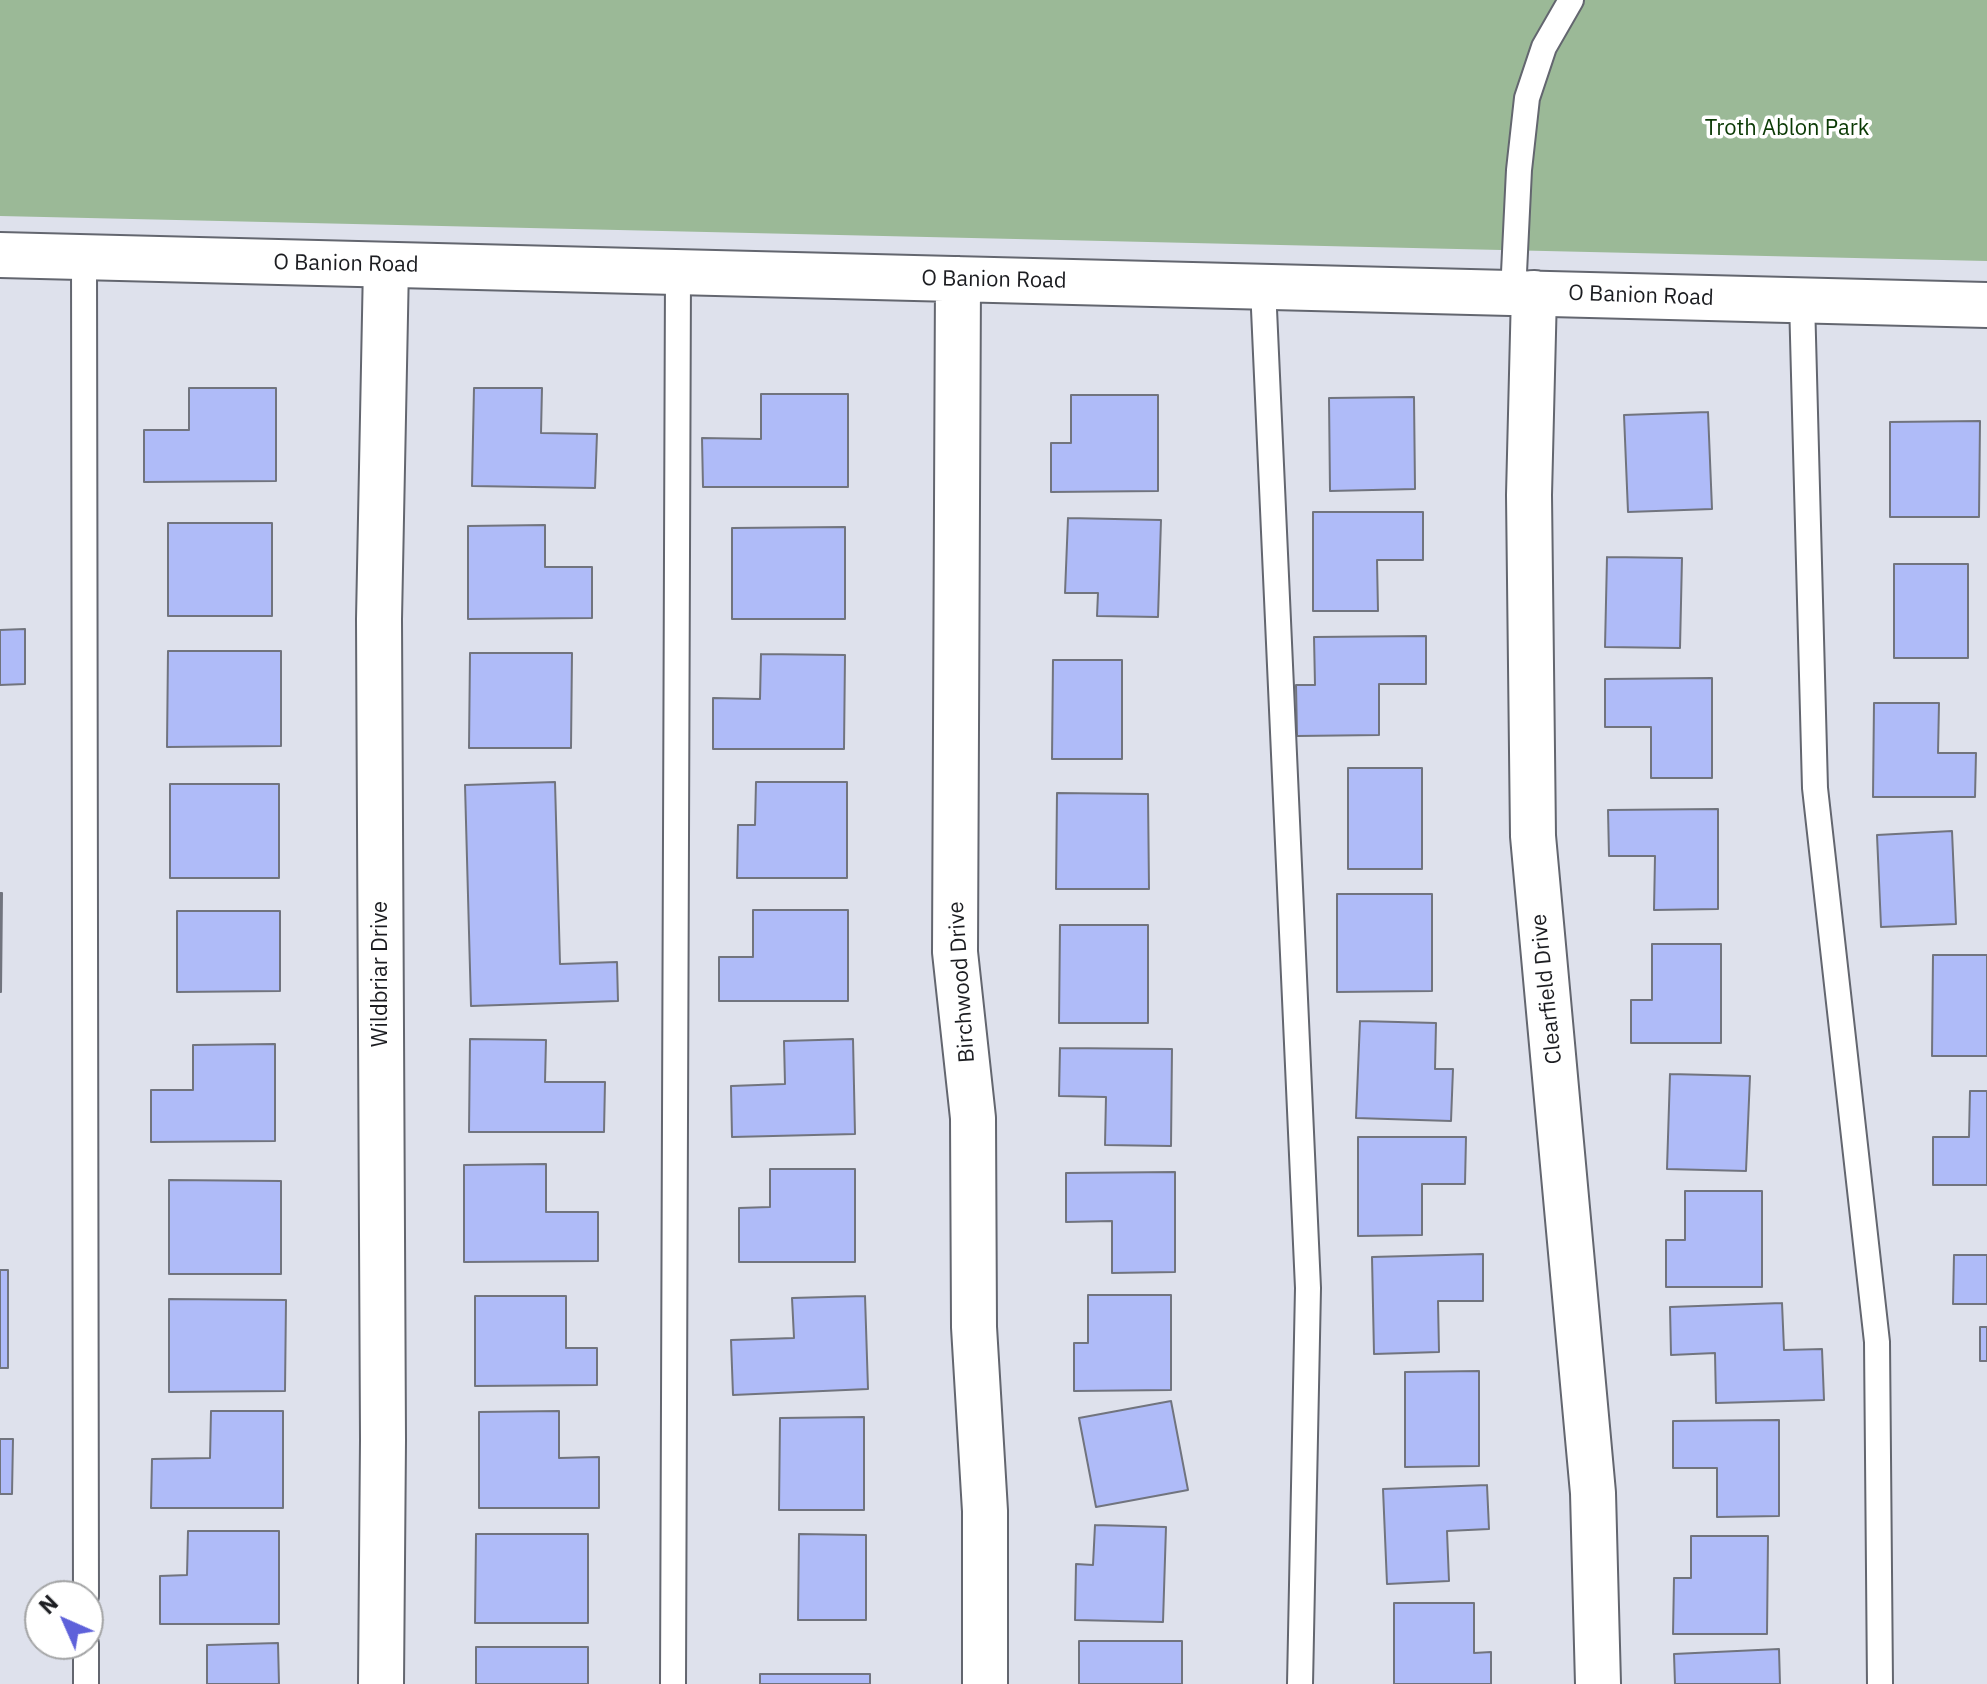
<!DOCTYPE html>
<style>
body{margin:0}
#map{position:relative;width:1987px;height:1684px;overflow:hidden;background:#dee1ec;font-family:"IBM Plex Sans",sans-serif}
canvas{display:block}
.north{position:absolute;left:24px;top:1580px;width:80px;height:80px;box-sizing:border-box;background:#fff;border:2px solid #a4a5a6;border-radius:50%;rotate:315deg;font-size:22px;font-weight:700;line-height:32px;text-align:center;color:#1c1d21}
.north::after{content:'';display:block;margin:auto;width:28px;height:36px;background:#5e61da;clip-path:polygon(50% 0,100% 100%,50% 72%,0 100%)}
</style>
<div id="map">
<canvas width="1987" height="1684"></canvas>
<div class="north">N</div>
</div>
<script>
const ctx = document.querySelector('canvas').getContext('2d');
ctx.lineJoin = 'round';
function fillPath(path, color) { ctx.fillStyle = color; ctx.fill(path, 'evenodd'); }
const toPath = rows => new Path2D(rows.map(r => 'M' + r).join(''));
function stroke(path, color, width, dash) { ctx.strokeStyle = color; ctx.lineWidth = width; ctx.lineCap = dash ? 'butt' : 'round'; ctx.setLineDash(dash || []); ctx.stroke(path); }
function drawText(font, color, halo, rows, align = 'center') {
  ctx.font = font + ' "IBM Plex Sans",sans-serif'; ctx.lineWidth = 7; ctx.setLineDash([]); ctx.textBaseline = 'middle'; ctx.strokeStyle = halo; ctx.fillStyle = color; for (const [text, x, y, turn = 0] of rows) {
    ctx.save(); ctx.translate(x, y); ctx.rotate((+turn || 0) * Math.PI / 180); ctx.textAlign = isNaN(turn) ? turn : align; if (halo) ctx.strokeText(text, 0, 0); ctx.fillText(text, 0, 0); ctx.restore();
  }
}
const green = toPath([
 [0,0,1987,0,1987,261,0,216]
]);
const building = toPath([
 [189,388,276,388,276,481,144,482,144,430,189,430,189,388],
 [474,388,542,388,541,433,597,434,595,488,472,486,474,388],
 [761,394,848,394,848,487,703,487,702,438,761,439,761,394],
 [1071,395,1158,395,1158,491,1051,492,1051,443,1071,443,1071,395],
 [1414,397,1415,489,1330,491,1329,398,1414,397],
 [1708,412,1712,509,1628,512,1624,415,1708,412],
 [1980,421,1979,517,1890,517,1890,422,1980,421],
 [1313,512,1423,512,1423,560,1377,560,1378,611,1313,611,1313,512],
 [1068,518,1161,520,1158,617,1097,616,1098,593,1065,593,1068,518],
 [168,523,272,523,272,616,168,616,168,523],
 [545,525,545,567,592,567,592,618,468,619,468,526,545,525],
 [845,527,845,619,732,619,732,528,845,527],
 [1607,557,1682,558,1680,648,1605,647,1607,557],
 [1894,564,1968,564,1968,658,1894,658,1894,564],
 [25,629,25,684,0,685,0,630,25,629],
 [1426,636,1426,684,1379,684,1379,735,1297,736,1296,685,1315,685,1314,637,1426,636],
 [168,651,281,651,281,746,167,747,168,651],
 [470,653,572,653,571,748,469,748,470,653],
 [761,654,845,655,844,749,713,749,713,698,760,699,761,654],
 [1053,660,1122,660,1122,759,1052,759,1053,660],
 [1712,678,1712,778,1651,778,1651,727,1605,727,1605,679,1712,678],
 [1874,703,1939,703,1938,753,1976,753,1975,797,1873,797,1874,703],
 [1348,768,1422,768,1422,869,1348,869,1348,768],
 [555,782,560,964,617,962,618,1001,471,1006,465,785,555,782],
 [756,782,847,782,847,878,737,878,738,825,755,825,756,782],
 [170,784,279,784,279,878,170,878,170,784],
 [1057,793,1148,794,1149,889,1056,889,1057,793],
 [1718,809,1718,909,1654,910,1655,856,1609,856,1608,810,1718,809],
 [1952,831,1956,924,1881,927,1877,835,1952,831],
 [0,893,2,893,1,992,0,992,0,893],
 [1337,894,1432,894,1432,991,1337,992,1337,894],
 [753,910,848,910,848,1001,719,1001,719,957,753,957,753,910],
 [177,911,280,911,280,991,177,992,177,911],
 [1060,925,1148,925,1148,1023,1059,1023,1060,925],
 [1652,944,1721,944,1721,1043,1631,1043,1631,1000,1652,1000,1652,944],
 [1933,955,1987,955,1987,1056,1932,1056,1933,955],
 [1360,1021,1436,1023,1435,1069,1453,1069,1451,1121,1356,1118,1360,1021],
 [470,1039,546,1040,545,1082,605,1082,604,1132,469,1132,470,1039],
 [853,1039,855,1134,732,1137,731,1086,785,1084,784,1041,853,1039],
 [275,1044,275,1141,151,1142,151,1090,193,1090,193,1045,275,1044],
 [1060,1048,1172,1049,1171,1146,1105,1145,1106,1097,1059,1096,1060,1048],
 [1670,1074,1750,1076,1746,1171,1667,1169,1670,1074],
 [1970,1091,1987,1091,1987,1185,1933,1185,1933,1137,1969,1137,1970,1091],
 [1358,1137,1466,1137,1465,1184,1422,1184,1422,1235,1358,1236,1358,1137],
 [546,1164,546,1212,598,1212,598,1261,464,1262,464,1165,546,1164],
 [770,1169,855,1169,855,1262,739,1262,739,1208,770,1207,770,1169],
 [1175,1172,1175,1272,1112,1273,1112,1221,1066,1222,1066,1173,1175,1172],
 [169,1180,281,1181,281,1274,169,1274,169,1180],
 [1685,1191,1762,1191,1762,1287,1666,1287,1666,1240,1685,1240,1685,1191],
 [1483,1254,1483,1301,1438,1301,1439,1352,1374,1354,1372,1257,1483,1254],
 [1954,1255,1987,1255,1987,1304,1953,1304,1954,1255],
 [0,1270,8,1270,8,1368,0,1368,0,1270],
 [1088,1295,1171,1295,1171,1390,1074,1391,1074,1343,1088,1343,1088,1295],
 [475,1296,566,1296,566,1348,597,1348,597,1385,475,1386,475,1296],
 [865,1296,868,1389,733,1395,731,1340,794,1338,792,1298,865,1296],
 [169,1299,286,1300,285,1391,169,1392,169,1299],
 [1782,1303,1784,1350,1822,1349,1824,1400,1716,1403,1715,1353,1671,1355,1670,1307,1782,1303],
 [1980,1327,1987,1327,1987,1361,1980,1361,1980,1327],
 [1479,1371,1479,1466,1405,1467,1405,1372,1479,1371],
 [1171,1401,1188,1490,1096,1507,1079,1418,1171,1401],
 [211,1411,283,1411,283,1508,151,1508,152,1459,210,1458,211,1411],
 [559,1411,559,1458,599,1457,599,1508,479,1508,479,1412,559,1411],
 [864,1417,864,1510,779,1510,780,1418,864,1417],
 [1779,1420,1779,1516,1717,1517,1717,1468,1673,1468,1673,1421,1779,1420],
 [0,1439,13,1439,12,1494,0,1494,0,1439],
 [1487,1485,1489,1529,1447,1531,1449,1581,1387,1584,1383,1489,1487,1485],
 [1095,1525,1166,1527,1163,1622,1075,1620,1076,1564,1093,1565,1095,1525],
 [188,1531,279,1531,279,1624,160,1624,160,1576,187,1575,188,1531],
 [476,1534,588,1534,588,1623,475,1623,476,1534],
 [799,1534,866,1535,866,1620,798,1620,799,1534],
 [1691,1536,1768,1536,1767,1634,1673,1634,1674,1578,1691,1578,1691,1536],
 [1394,1603,1474,1603,1474,1653,1491,1652,1491,1684,1394,1684,1394,1603],
 [1079,1641,1182,1641,1182,1684,1079,1684,1079,1641],
 [278,1643,279,1684,207,1684,207,1645,278,1643],
 [476,1647,588,1647,588,1684,476,1684,476,1647],
 [1779,1649,1780,1684,1675,1684,1674,1654,1779,1649],
 [760,1674,870,1674,870,1684,760,1684,760,1674]
]);
const lane = toPath([
 [84,257,86,1596],
 [1263,287,1308,1288,1300,1684],
 [1513,293,1519,170,1527,98,1544,47,1571,0],
 [1802,300,1815,788,1877,1342,1880,1684],
 [86,1644,86,1684],
 [673,1684,678,272]
]);
const street = toPath([
 [1534,293,1529,495,1533,836,1593,1493,1598,1684],
 [381,1684,383,1440,379,619,386,265]
]);
const secondary = toPath([
 [0,255,1987,305],
 [958,279,955,952,973,1118,974,1327,985,1511,985,1684]
]);
const parkNames = [
 ["Troth Ablon Park",1787,129]
];
const streetNames = [
 ["O Banion Road",346,264,1],
 ["O Banion Road",994,280,1],
 ["O Banion Road",1641,296,2],
 ["Wildbriar Drive",381,974,-90],
 ["Birchwood Drive",962,982,-94],
 ["Clearfield Drive",1547,989,-96]
];
fillPath(green, '#9bb997');
fillPath(building, '#afbbf8');
stroke(building, '#71747e', 2);
stroke(lane, '#63666f', 28);
stroke(street, '#63666f', 48);
stroke(secondary, '#63666f', 48);
stroke(lane, '#fff', 24);
stroke(street, '#fff', 44);
stroke(secondary, '#fff', 44);
drawText('22px', '#0a3904', '#fff', parkNames);
drawText('22px', '#1c1d21', '#fff', streetNames);
</script>
